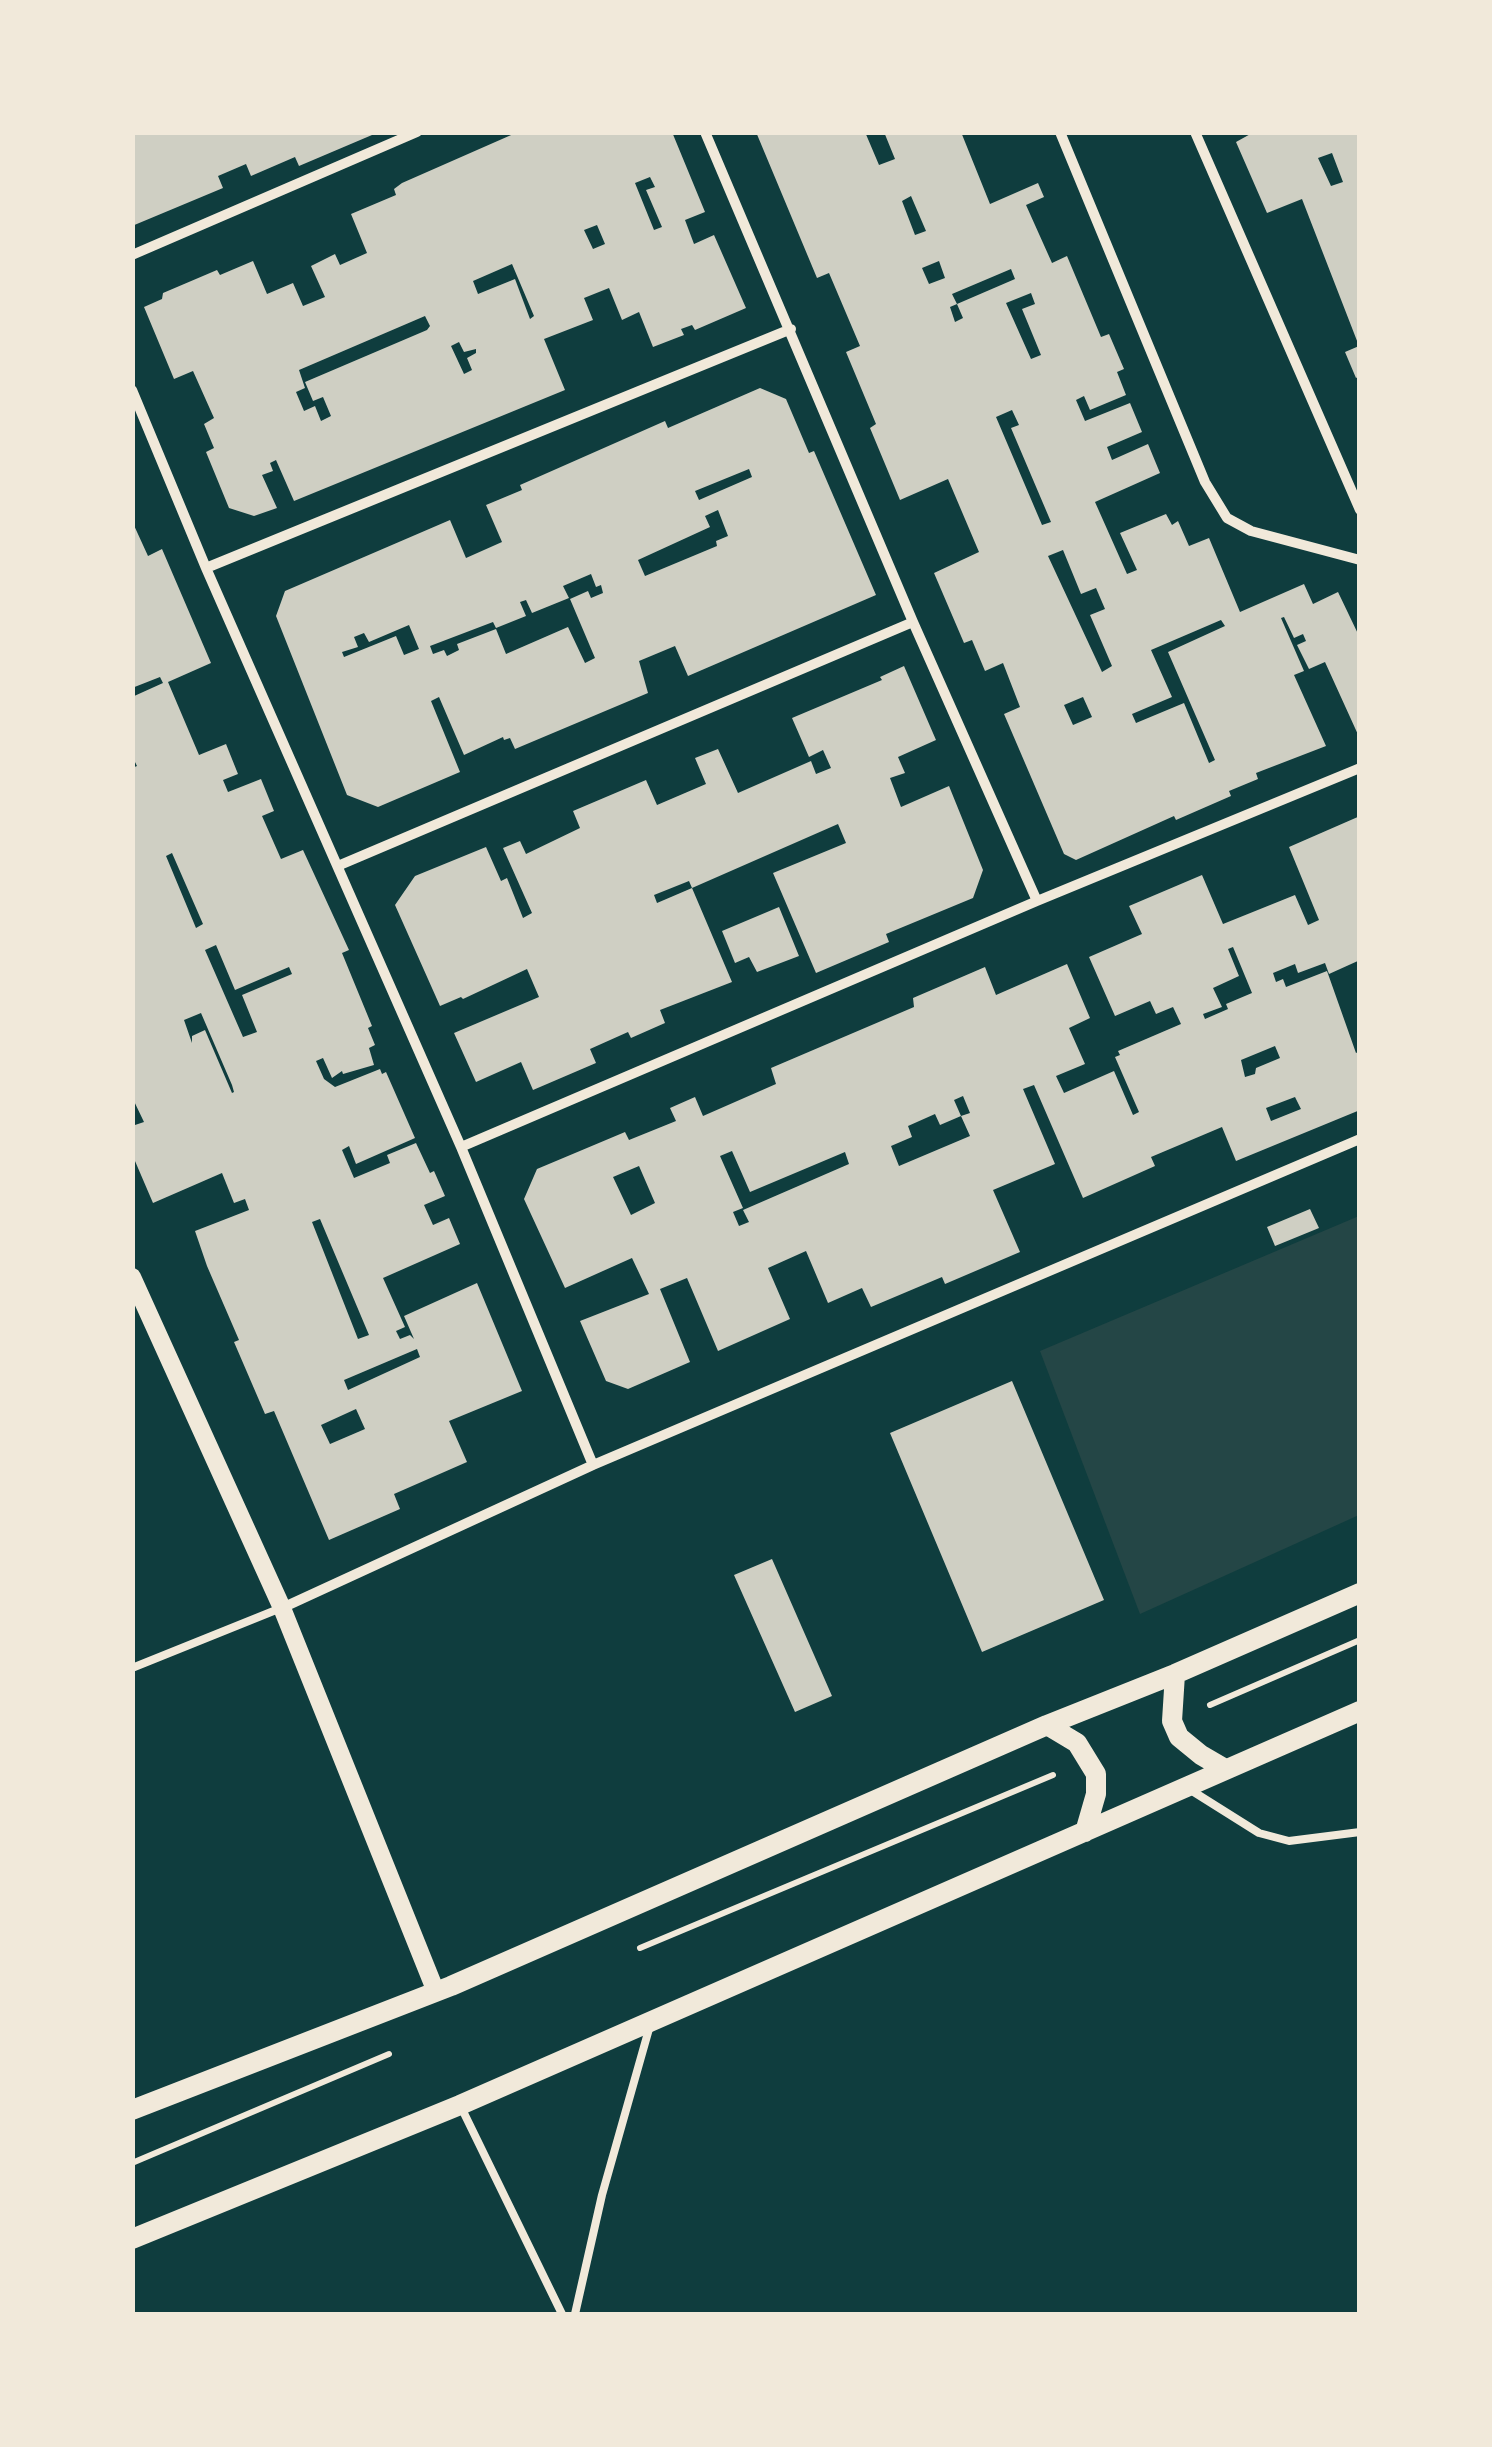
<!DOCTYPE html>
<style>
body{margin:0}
#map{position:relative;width:1492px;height:2447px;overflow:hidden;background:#0f3d3e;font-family:"Titillium Web",sans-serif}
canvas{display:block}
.frame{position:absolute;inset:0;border:135px solid #f1e9da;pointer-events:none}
</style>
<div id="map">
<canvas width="1492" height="2447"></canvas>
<div class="frame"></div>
</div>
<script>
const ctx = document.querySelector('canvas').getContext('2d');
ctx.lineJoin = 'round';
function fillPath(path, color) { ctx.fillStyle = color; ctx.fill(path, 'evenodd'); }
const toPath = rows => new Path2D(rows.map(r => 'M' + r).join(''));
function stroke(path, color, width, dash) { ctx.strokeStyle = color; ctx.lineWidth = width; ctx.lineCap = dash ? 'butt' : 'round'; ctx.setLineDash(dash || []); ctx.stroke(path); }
const green = toPath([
 [1359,1216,1359,1515,1140,1614,1040,1351]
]);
const building = toPath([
 [132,132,371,132,372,135,299,166,295,157,251,176,246,164,218,176,223,188,132,226],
 [518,132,545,135,672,132,705,212,685,220,694,244,714,235,746,308,695,330,692,325,681,329,684,335,653,347,639,312,622,320,609,288,584,298,593,320,544,339,565,390,294,501,276,460,270,463,273,471,262,475,277,508,254,516,229,508,206,452,214,448,204,424,214,418,193,371,174,379,144,307,162,299,163,293,217,270,220,275,253,261,267,294,293,283,303,306,325,297,311,266,335,254,340,265,367,253,351,214,396,195,394,189,402,183],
 [650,177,655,187,646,190,662,227,654,230,635,183],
 [597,225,605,244,593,249,584,230],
 [512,264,534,316,530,319,515,279,478,294,473,281],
 [425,316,430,326,427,330,305,382,313,401,323,397,331,416,321,421,315,406,304,411,296,392,305,388,299,370],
 [459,342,464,352,476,349,476,353,467,358,472,370,464,374,451,346],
 [756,132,865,132,879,165,895,159,884,132,961,132,990,204,1038,183,1044,197,1026,205,1052,263,1067,256,1101,337,1109,334,1124,369,1117,372,1126,395,1090,410,1084,396,1076,400,1085,421,1130,403,1142,432,1107,447,1112,460,1148,444,1160,473,1095,502,1127,574,1137,570,1120,533,1166,514,1172,525,1178,521,1189,546,1209,538,1240,612,1304,584,1313,604,1338,592,1360,638,1360,739,1325,662,1309,669,1297,645,1306,641,1303,634,1294,638,1284,617,1281,618,1304,671,1294,675,1326,746,1256,773,1258,779,1229,791,1231,796,1176,820,1174,816,1076,860,1064,854,1004,714,1020,707,1003,663,985,671,972,640,964,643,934,573,979,552,948,479,900,500,870,428,876,424,846,352,860,346,829,273,817,278],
 [911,196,926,231,915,235,902,201],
 [939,261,945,278,929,284,922,268],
 [1011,269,1015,279,957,304,963,318,955,322,950,307,957,304,952,294],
 [1031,293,1035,304,1022,309,1041,355,1031,359,1006,303],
 [1012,410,1019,425,1011,428,1051,522,1042,525,996,417],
 [1063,550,1081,594,1096,588,1105,609,1090,615,1112,666,1102,672,1048,556],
 [1221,620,1225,626,1168,652,1215,760,1209,763,1184,703,1136,723,1132,714,1172,697,1151,650],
 [1083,697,1092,717,1073,725,1064,705],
 [1254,132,1360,132,1360,376,1356,378,1345,352,1359,346,1302,199,1267,213,1236,142],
 [1332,153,1343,182,1331,186,1318,158],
 [760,388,786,399,809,453,814,451,876,595,688,676,675,646,639,661,648,693,515,749,510,738,504,740,503,737,464,755,439,697,431,701,460,772,378,807,347,795,276,616,285,591,450,520,466,558,502,542,486,505,522,490,520,485,665,421,668,428],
 [749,469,752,477,699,500,695,491],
 [718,510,728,536,716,541,717,546,645,576,638,560,710,527,705,516],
 [591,574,596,587,601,585,603,593,591,598,588,591,570,599,595,658,585,663,568,627,506,654,496,629,457,644,459,650,447,656,444,650,433,654,430,646,493,622,496,628,526,616,520,602,526,600,532,613,569,598,563,586],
 [409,625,419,649,404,655,396,636,344,657,342,652,358,647,354,637,364,633,369,642],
 [132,521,148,556,162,549,211,663,168,682,199,755,226,744,238,774,223,780,228,792,261,779,274,811,262,816,281,859,303,850,349,950,342,953,372,1026,368,1028,375,1045,369,1048,374,1065,343,1074,342,1071,332,1078,323,1058,316,1061,324,1079,335,1087,380,1069,382,1074,386,1072,415,1138,356,1164,349,1146,342,1150,354,1178,390,1163,387,1155,416,1143,430,1173,434,1171,445,1196,424,1205,433,1225,449,1218,460,1244,383,1278,405,1327,396,1331,400,1339,410,1335,414,1339,404,1316,477,1283,522,1391,449,1421,467,1462,394,1494,400,1509,329,1540,274,1411,265,1414,234,1342,239,1340,207,1266,195,1231,249,1210,245,1199,234,1203,222,1173,153,1203,132,1154,132,1126,144,1122,132,1097,132,768,137,766,132,756,132,697,163,683,160,677,132,688],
 [172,853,203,924,196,928,166,856],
 [216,945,235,990,289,967,292,974,242,995,257,1032,243,1037,205,950],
 [201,1013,232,1085,234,1092,232,1093,205,1030,192,1036,192,1043,184,1020],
 [320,1219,369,1335,358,1339,312,1222],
 [417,1349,420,1357,348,1390,344,1380],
 [356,1409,365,1429,330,1444,321,1425],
 [904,666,936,740,898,757,905,773,890,778,901,807,949,786,983,870,973,898,886,934,889,942,816,973,773,873,846,843,838,824,692,888,689,881,654,895,657,903,692,888,732,982,660,1010,665,1023,631,1038,628,1032,590,1049,596,1063,533,1090,521,1062,476,1082,454,1033,539,997,527,969,463,999,461,997,440,1006,395,905,415,876,486,847,501,881,507,878,523,918,532,913,503,848,520,841,526,854,580,828,573,811,646,780,657,805,706,784,695,758,718,749,738,793,811,761,816,774,831,768,823,750,809,757,792,718,882,680,880,677],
 [1360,816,1360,960,1329,974,1325,963,1298,973,1295,964,1273,973,1276,982,1283,979,1286,987,1327,971,1356,1053,1360,1051,1360,1110,1236,1161,1222,1127,1151,1157,1155,1166,1083,1198,1034,1085,1023,1089,1055,1164,993,1190,1020,1252,945,1284,942,1277,871,1307,862,1288,828,1303,806,1251,768,1268,790,1319,718,1351,687,1278,660,1289,690,1362,628,1389,606,1381,580,1321,649,1294,632,1258,565,1288,524,1199,537,1169,625,1132,629,1140,676,1121,670,1108,695,1097,703,1116,776,1084,771,1068,914,1007,913,998,985,967,996,995,1067,964,1090,1018,1069,1028,1085,1064,1056,1076,1064,1093,1114,1071,1133,1115,1139,1112,1115,1057,1120,1055,1118,1051,1181,1024,1173,1007,1156,1014,1150,1001,1115,1016,1089,957,1142,934,1129,906,1202,875,1223,924,1295,895,1308,925,1319,920,1289,847],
 [1233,947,1252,993,1226,1004,1228,1009,1205,1019,1203,1014,1222,1007,1213,988,1239,976,1228,949],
 [1275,1046,1280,1058,1256,1068,1255,1074,1245,1077,1241,1060],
 [963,1096,970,1113,961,1116,970,1136,899,1166,891,1146,912,1137,908,1126,935,1114,940,1125,961,1116,954,1100],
 [1295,1097,1301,1109,1271,1121,1266,1108],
 [732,1151,750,1192,845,1152,849,1164,743,1210,749,1222,739,1226,733,1212,743,1208,720,1156],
 [639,1166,655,1203,631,1215,613,1177],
 [779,907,799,956,757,972,749,957,735,963,722,931],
 [1310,1209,1319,1228,1275,1246,1267,1227],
 [1012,1381,1104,1600,982,1652,890,1433],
 [772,1559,832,1696,795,1712,734,1575]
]);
const path = toPath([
 [1210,1705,1360,1640],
 [640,1948,1053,1775],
 [132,2163,389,2054]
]);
const service = toPath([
 [132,1668,281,1608],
 [1189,1789,1259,1833,1289,1841,1360,1832],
 [462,2109,562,2314],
 [575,2314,602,2195,649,2029]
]);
const minor = toPath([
 [705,132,913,622,1037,901],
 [1060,132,1205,482,1227,518,1251,531,1360,560],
 [1195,132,1360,510],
 [132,255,417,132],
 [132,390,206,568,461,1147,593,1465],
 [206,568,791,329],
 [340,865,913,622],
 [461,1147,1037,901,1360,768],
 [282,1608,593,1465,1360,1139]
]);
const tertiary = toPath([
 [132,1277,282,1608,436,1992]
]);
const secondary = toPath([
 [1175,1674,1172,1721,1179,1737,1201,1755,1225,1769],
 [1047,1725,1077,1743,1096,1774,1096,1794,1085,1832],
 [132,2110,451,1986,1047,1725,1175,1674,1360,1593],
 [132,2239,460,2105,1360,1711]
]);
fillPath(green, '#244646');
fillPath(building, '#cfcfc3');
stroke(path, '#f1e9da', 6);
stroke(service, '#f1e9da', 8);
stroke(minor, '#f1e9da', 10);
stroke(tertiary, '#f1e9da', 18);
stroke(secondary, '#f1e9da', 20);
</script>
